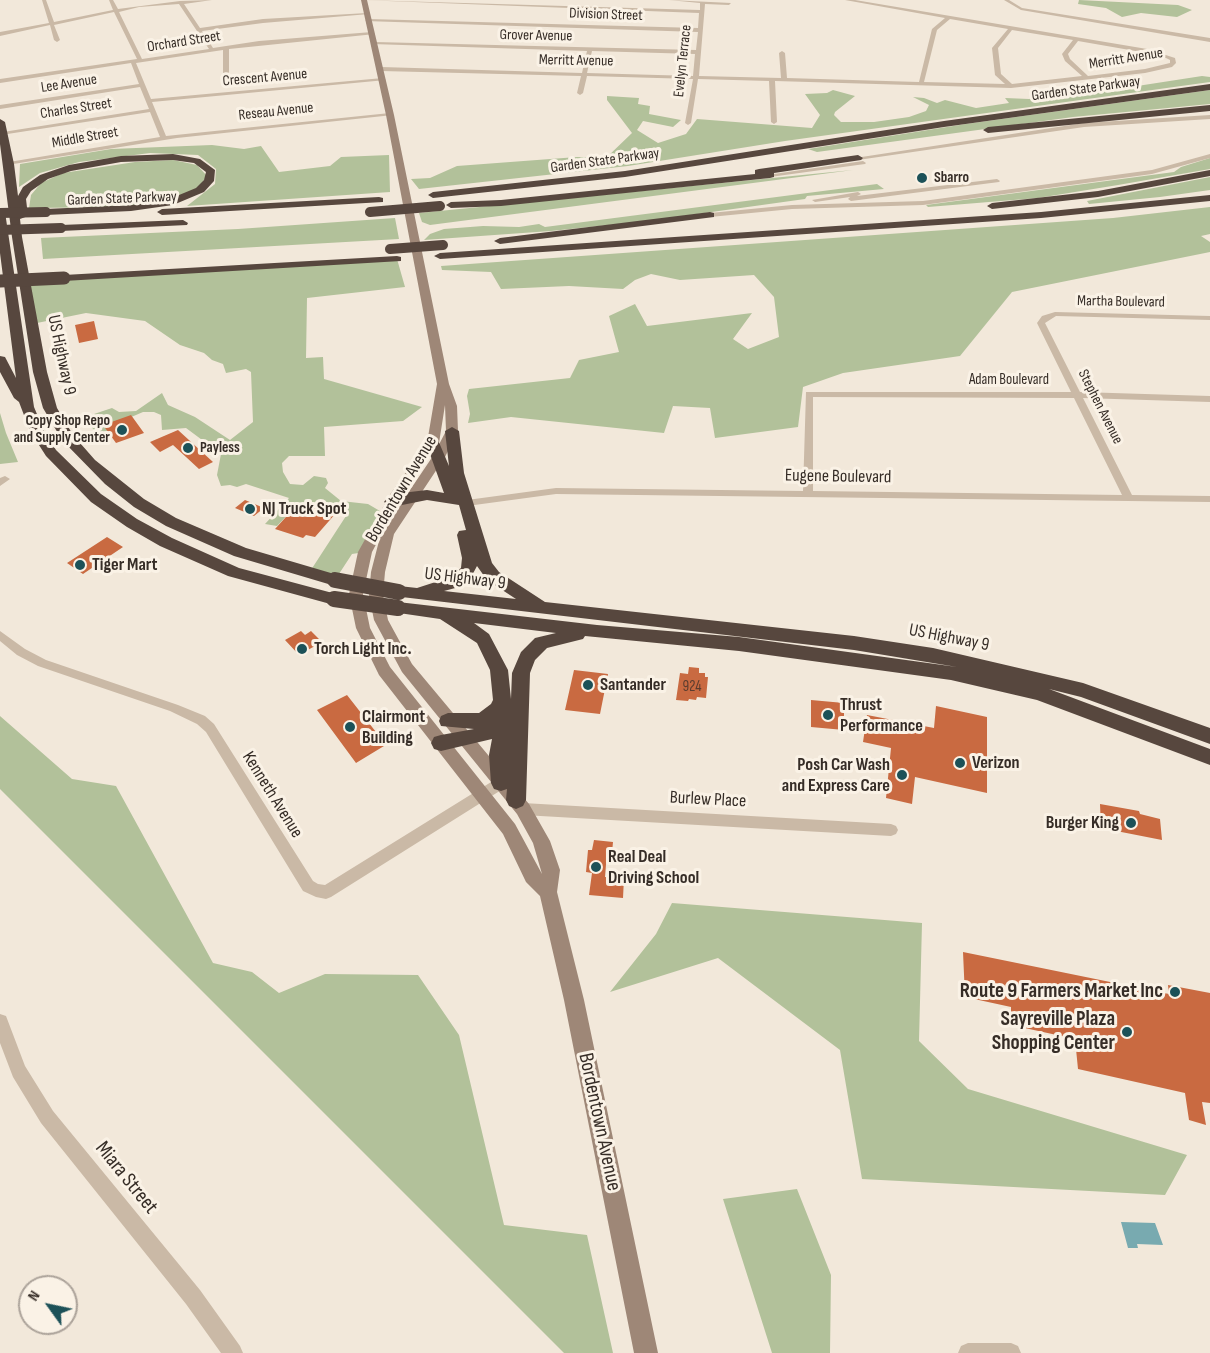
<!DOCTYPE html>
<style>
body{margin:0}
#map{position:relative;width:1210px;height:1353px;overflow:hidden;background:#f2e8da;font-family:"Sofia Sans Condensed",sans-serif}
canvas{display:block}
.north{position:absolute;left:18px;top:1275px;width:60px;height:60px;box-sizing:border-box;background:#faf2e6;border:2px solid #aca39a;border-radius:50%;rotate:303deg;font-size:16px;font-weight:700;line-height:24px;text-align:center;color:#362d27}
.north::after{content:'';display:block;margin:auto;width:21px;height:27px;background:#1c5158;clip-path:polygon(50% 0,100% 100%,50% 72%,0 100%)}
</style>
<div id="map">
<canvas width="1210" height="1353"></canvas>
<div class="north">N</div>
</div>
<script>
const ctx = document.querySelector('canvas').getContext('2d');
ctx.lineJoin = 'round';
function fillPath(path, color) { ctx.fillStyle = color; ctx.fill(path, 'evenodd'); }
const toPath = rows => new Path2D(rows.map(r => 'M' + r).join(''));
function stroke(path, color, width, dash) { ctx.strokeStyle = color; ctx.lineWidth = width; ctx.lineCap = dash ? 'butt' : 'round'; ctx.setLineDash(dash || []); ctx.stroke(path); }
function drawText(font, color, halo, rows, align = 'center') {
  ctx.font = font + ' "Sofia Sans Condensed",sans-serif'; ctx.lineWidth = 6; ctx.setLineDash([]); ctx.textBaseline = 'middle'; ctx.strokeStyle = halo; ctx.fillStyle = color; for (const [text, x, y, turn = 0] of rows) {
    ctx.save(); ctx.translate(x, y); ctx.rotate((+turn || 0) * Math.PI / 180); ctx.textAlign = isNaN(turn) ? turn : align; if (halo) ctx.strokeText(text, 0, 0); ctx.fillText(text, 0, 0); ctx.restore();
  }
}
const green = toPath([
 [1079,0,1178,5,1192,10,1177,17,1141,13,1122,17,1106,8,1078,4],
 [1202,76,1210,77,1210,82,785,141,628,166,419,189,411,179,430,178,457,166,577,157,606,158,632,133,607,100,607,96,639,98,638,104,650,106,649,114,681,120,673,127,643,121,637,130,658,143,686,134,697,119,812,128,820,115,805,94,827,93,833,90,855,96,835,112,834,115,841,122,874,122,909,117,926,111,929,105,913,97,924,98,937,103,945,100,976,108,1009,103,1005,98,1029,99,1092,93],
 [1210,90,1210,104,1073,117,817,152,808,149,966,124],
 [212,145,244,149,261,146,279,172,330,166,341,157,389,155,390,192,187,206,215,184,216,169,198,155,150,153,79,162,40,173,19,187,20,164,111,149],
 [1210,158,1210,169,1118,185,1038,198,928,207,926,205,1174,172,1181,167],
 [173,160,197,165,207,176,198,188,184,196,150,204,118,207,29,208,31,195,41,183,63,173,135,162],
 [853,170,430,225,422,222,419,213],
 [1210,177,1210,190,1160,197,1089,204,1087,201],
 [877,184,884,189,807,196,805,199,647,221,551,231,424,240,430,234,444,229,483,226,519,227,539,224,545,227],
 [1210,207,1210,234,1201,236,1210,242,1210,252,1012,292,960,356,843,373,803,387,798,427,715,438,710,408,673,406,664,433,511,417,468,423,470,414,467,396,469,389,570,378,579,360,619,352,609,316,635,304,647,326,752,313,733,339,748,349,779,337,774,297,754,275,680,280,651,274,635,280,623,289,569,286,501,289,491,272,442,270,441,266,1113,218],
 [395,218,399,239,43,259,41,238,238,229],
 [397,259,405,287,307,298,306,358,323,357,324,379,422,407,403,421,324,427,325,456,289,456,282,463,283,472,290,484,303,485,314,476,326,478,328,483,325,488,341,501,368,504,385,514,365,552,352,554,335,580,309,573,346,516,305,503,300,509,294,508,277,526,265,524,289,498,246,484,237,487,230,485,221,486,217,475,221,454,186,428,162,430,161,415,154,412,143,412,129,418,116,431,104,434,95,431,86,421,91,415,112,408,119,412,136,411,162,393,168,405,195,417,230,440,253,422,251,372,246,369,226,373,223,364,212,360,204,353,180,345,145,321,86,313,32,324,25,279],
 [0,413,6,433,18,462,0,464],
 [0,716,72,779,116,786,213,963,252,972,279,993,325,974,418,975,459,1035,504,1225,587,1235,613,1353,564,1353,0,789],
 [672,903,922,923,919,1041,968,1089,1187,1155,1165,1195,862,1179,840,1050,718,958,610,992,656,934],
 [797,1189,831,1275,830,1353,772,1353,723,1199]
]);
const water = toPath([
 [1121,1222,1155,1223,1163,1245,1137,1244,1138,1248,1128,1248]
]);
const building = toPath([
 [94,321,98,339,79,343,75,325],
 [131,415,144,433,116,443,103,425],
 [178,430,213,462,199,469,173,445,160,452,150,442],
 [245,500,264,508,254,516,235,508],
 [305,503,336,513,315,537,306,535,303,538,275,529,295,507,300,509],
 [107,537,123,547,83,574,67,563],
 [301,631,305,635,311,631,322,642,299,655,285,640],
 [689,667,699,668,699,673,705,673,705,677,708,677,706,698,697,697,696,700,689,699,688,701,676,700,680,673,688,674],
 [574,670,608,674,600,714,565,710],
 [347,695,383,741,381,742,384,746,356,763,317,710],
 [811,700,844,703,844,730,811,727],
 [936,706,987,717,987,793,915,777,912,804,886,798,891,748,863,742,867,715,934,728],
 [1100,804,1139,811,1140,814,1160,819,1162,840,1101,828],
 [594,840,613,842,612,853,607,852,605,877,624,878,623,898,589,895,592,873,586,872,588,850,592,850],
 [963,952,1169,994,1168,985,1210,993,1210,1103,1202,1102,1206,1125,1189,1120,1185,1093,1078,1069,1075,1039,1011,1025,1011,1007,965,997]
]);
const street = toPath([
 [42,0,46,0,54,22,113,10,109,0,113,0,118,9,180,1,212,0,184,4,200,28,263,19,367,13,369,14,263,23,202,31,213,48,259,41,372,32,375,34,229,49,229,75,226,77,223,75,223,50,136,63,151,99,383,78,386,80,152,102,166,136,390,113,393,115,177,138,7,165,7,163,9,162,160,137,150,112,1,135,3,132,149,109,140,87,0,109,0,105,139,84,131,63,0,83,0,79,137,59,114,12,54,25,60,40,57,42,54,40,50,25,0,36,0,32,49,23,42,0],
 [179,4,209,49,142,59,119,12,139,7,179,4],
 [362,0,700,10,700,3,669,0,731,3,729,5,705,4,699,76,781,78,779,53,782,51,785,53,787,78,919,82,932,29,945,18,845,0,855,0,1147,49,1175,58,1176,63,1172,67,1145,73,1011,88,775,81,777,122,774,124,771,122,769,81,698,79,691,123,688,125,685,123,693,79,587,76,583,93,580,95,577,93,581,76,381,71,378,69,381,67,582,73,587,51,372,44,375,42,696,50,698,32,365,21,368,19,698,28,699,13,362,0],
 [950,19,1008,29,992,48,995,75,1005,84,924,82,937,30,950,19],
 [1012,30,1073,40,1062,54,1065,61,1082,76,1012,84,1001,74,998,48,1012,30],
 [1078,41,1147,53,1164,57,1170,60,1170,63,1145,69,1088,76,1070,59,1068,54,1078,41],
 [592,51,695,54,693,76,587,73,592,51],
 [1004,0,1009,0,1022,8,1210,38,1210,42,1021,10,1004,0],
 [1210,115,1210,119,1084,127,858,160,855,158,1084,123,1210,115],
 [1210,154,1210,158,1152,174,923,205,792,209,710,217,706,215,710,213,792,205,923,201,1152,170,1210,154],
 [863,161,866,163,865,164,770,177,767,175,863,161],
 [997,179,1000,181,999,182,851,201,848,199,850,197,815,202,812,200,858,192,861,194,857,196,997,179],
 [1055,312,1210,316,1210,320,1056,316,1045,323,1080,392,1210,396,1210,402,1083,398,1132,495,1210,496,1210,502,556,494,467,506,462,503,467,500,556,488,803,491,806,392,1071,392,1037,323,1042,316,1055,312],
 [813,397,1074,398,1122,495,813,491,813,397],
 [5,476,10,479,0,486,0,478,5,476],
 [0,631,25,649,46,660,178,705,205,716,214,724,313,881,318,884,325,885,496,779,501,777,506,779,508,783,506,787,331,897,326,899,316,897,303,891,206,732,197,724,170,711,38,666,17,655,0,641,0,631],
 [523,803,891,824,896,826,898,830,896,834,891,836,523,815,518,813,516,809,518,805,523,803],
 [0,1014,6,1016,25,1066,53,1111,200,1290,240,1346,243,1353,221,1353,186,1304,41,1123,13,1077,0,1043,0,1014],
 [968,1343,1011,1343,1018,1346,1021,1353,958,1353,961,1346,968,1343]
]);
const secondary = toPath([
 [361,0,367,0,394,115,449,384,457,406,458,431,445,457,394,534,385,572,383,595,388,620,412,664,529,804,550,841,560,870,557,892,584,1000,658,1353,634,1353,564,1000,540,896,526,882,503,834,379,675,356,628,349,594,358,552,391,493,427,443,437,384,386,115,361,0],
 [445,405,446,431,433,456,387,524,403,494,439,443,445,405],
 [380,537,371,572,369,595,374,620,402,672,517,814,533,843,542,874,515,824,390,667,370,628,363,594,372,552,380,537]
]);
const highway = toPath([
 [1210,84,1210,90,944,127,625,177,433,198,428,195,433,192,625,171,944,121,1210,84],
 [1210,105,1210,111,988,133,983,130,988,127,1210,105],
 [0,119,5,122,14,164,18,196,23,187,40,175,69,165,121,156,173,154,200,159,215,170,214,181,204,192,173,205,131,211,46,215,41,212,46,209,131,205,167,200,196,188,204,180,206,172,194,163,173,160,121,162,71,171,48,179,31,191,26,199,28,216,20,219,22,237,47,372,57,408,73,435,95,460,144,499,176,518,246,548,341,576,343,580,341,584,335,586,234,556,166,526,134,507,105,484,62,440,43,408,33,372,12,237,0,144,0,119],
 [858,155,863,158,861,160,774,173,774,177,770,178,501,206,451,208,446,205,451,202,501,200,755,174,755,170,759,169,858,155],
 [1210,170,1210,176,1098,197,992,209,987,206,992,203,1098,191,1210,170],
 [1210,195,1210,201,1041,218,440,259,434,256,440,253,1041,212,1210,195],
 [379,197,383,198,383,202,162,215,157,212,162,209,379,197],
 [0,209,5,212,34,407,44,431,56,450,101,494,137,519,172,538,239,568,340,595,342,599,340,603,334,605,228,576,160,546,127,527,91,502,46,456,30,431,19,402,14,398,0,372,0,356,5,357,16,378,0,253,0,209],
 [710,212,714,213,714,217,500,244,494,241,500,238,710,212],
 [183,220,188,223,187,225,61,231,56,228,61,225,183,220],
 [397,256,401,257,401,261,64,281,58,278,64,275,397,256],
 [452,427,459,431,464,473,492,563,499,572,545,602,854,636,933,648,1083,683,1210,728,1210,744,1081,697,1049,689,1210,749,1210,765,1037,700,951,680,739,651,585,636,583,639,547,648,535,660,530,673,526,800,523,806,516,809,509,806,506,800,507,789,501,791,494,789,491,783,489,755,492,739,441,751,434,749,431,743,434,737,441,735,474,729,441,726,439,721,441,716,448,713,479,713,491,704,493,700,490,670,477,643,440,619,392,612,390,608,392,604,398,602,597,625,739,637,957,667,854,650,393,596,391,592,393,588,399,586,417,588,448,578,461,568,462,558,457,535,459,531,466,530,459,505,427,500,392,507,384,502,387,498,410,492,427,490,444,493,426,443,428,440,438,440,449,466,445,431,452,427],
 [477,566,487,580,516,599,444,591,459,587,469,581,477,566],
 [474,623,556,633,535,638,521,652,512,673,511,699,508,670,489,634,474,623]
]);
const highwayBridgeFar2 = toPath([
 [370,212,440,206],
 [0,213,46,212],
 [0,230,61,228],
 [390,249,443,245]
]);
const highwayBridgeFar1 = toPath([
 [0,281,64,278]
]);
const highwayBridge = toPath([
 [335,580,399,592],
 [334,599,398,608]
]);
const markers = [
 [922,178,6,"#1c5158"],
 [122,430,6,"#1c5158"],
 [188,448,6,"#1c5158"],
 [250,509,6,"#1c5158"],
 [80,565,6,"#1c5158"],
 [302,649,6,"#1c5158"],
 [588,685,6,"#1c5158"],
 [828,715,6,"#1c5158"],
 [350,727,6,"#1c5158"],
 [960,763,6,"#1c5158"],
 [902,775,6,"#1c5158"],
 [1131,823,6,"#1c5158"],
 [596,867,6,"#1c5158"],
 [1175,992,6,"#1c5158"],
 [1127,1032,6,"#1c5158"]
];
const farStreetnames = [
 ["Division Street",606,15,2],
 ["Grover Avenue",536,36,1],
 ["Orchard Street",184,42,-9],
 ["Merritt Avenue",1126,59,-9],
 ["Merritt Avenue",576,61,1],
 ["Evelyn Terrace",683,61,-84],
 ["Crescent Avenue",265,78,-5],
 ["Lee Avenue",69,84,-9],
 ["Garden State Parkway",1086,89,-8],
 ["Charles Street",76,109,-9],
 ["Reseau Avenue",276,112,-6],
 ["Middle Street",85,138,-10],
 ["Garden State Parkway",605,161,-8],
 ["Garden State Parkway",122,199,-2],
 ["Martha Boulevard",1121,302,1],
 ["Adam Boulevard",1009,380],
 ["Stephen Avenue",1100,407,63]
];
const farPoinames = [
 ["Sbarro",934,178],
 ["Copy Shop Repo",110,421,"right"],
 ["and Supply Center",110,438,"right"],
 ["Payless",200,448]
];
const numberNames = [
 ["924",692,687]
];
const streetNames = [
 ["US Highway 9",61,355,78],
 ["Eugene Boulevard",838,477,1],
 ["Bordentown Avenue",402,489,-59],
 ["US Highway 9",465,579,7],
 ["US Highway 9",949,638,11],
 ["Kenneth Avenue",272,795,58],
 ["Burlew Place",708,800,3]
];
const poiNames = [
 ["NJ Truck Spot",262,509],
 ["Tiger Mart",92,565],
 ["Torch Light Inc.",314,649],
 ["Santander",600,685],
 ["Thrust",840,705],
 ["Performance",840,726],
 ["Clairmont",362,717],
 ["Building",362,738],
 ["Verizon",972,763],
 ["Posh Car Wash",890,765,"right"],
 ["and Express Care",890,786,"right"],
 ["Burger King",1119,823,"right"],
 ["Real Deal",608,857],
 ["Driving School",608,878]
];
const nearPoinames = [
 ["Route 9 Farmers Market Inc",1163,992],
 ["Sayreville Plaza",1115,1020],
 ["Shopping Center",1115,1044]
];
const nearStreetnames = [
 ["Bordentown Avenue",599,1122,78],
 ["Miara Street",126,1178,51]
];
fillPath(green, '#b2c19a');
fillPath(water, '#78aab0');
fillPath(building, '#c96a41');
fillPath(street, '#cab9a6');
fillPath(secondary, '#9e8777');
fillPath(highway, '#57473e');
stroke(highwayBridgeFar2, '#57473e', 10);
stroke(highwayBridgeFar1, '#57473e', 13);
stroke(highwayBridge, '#57473e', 16);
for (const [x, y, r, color] of markers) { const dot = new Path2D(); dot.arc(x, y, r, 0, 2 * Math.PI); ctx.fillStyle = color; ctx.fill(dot); stroke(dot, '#faf2e6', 2); }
drawText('15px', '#362d27', '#faf2e6', farStreetnames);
drawText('bold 15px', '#362d27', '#faf2e6', farPoinames, 'left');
drawText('15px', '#5b3c2e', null, numberNames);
drawText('18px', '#362d27', '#faf2e6', streetNames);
drawText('bold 18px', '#362d27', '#faf2e6', poiNames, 'left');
drawText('bold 21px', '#362d27', '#faf2e6', nearPoinames, 'right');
drawText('21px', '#362d27', '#faf2e6', nearStreetnames);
</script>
